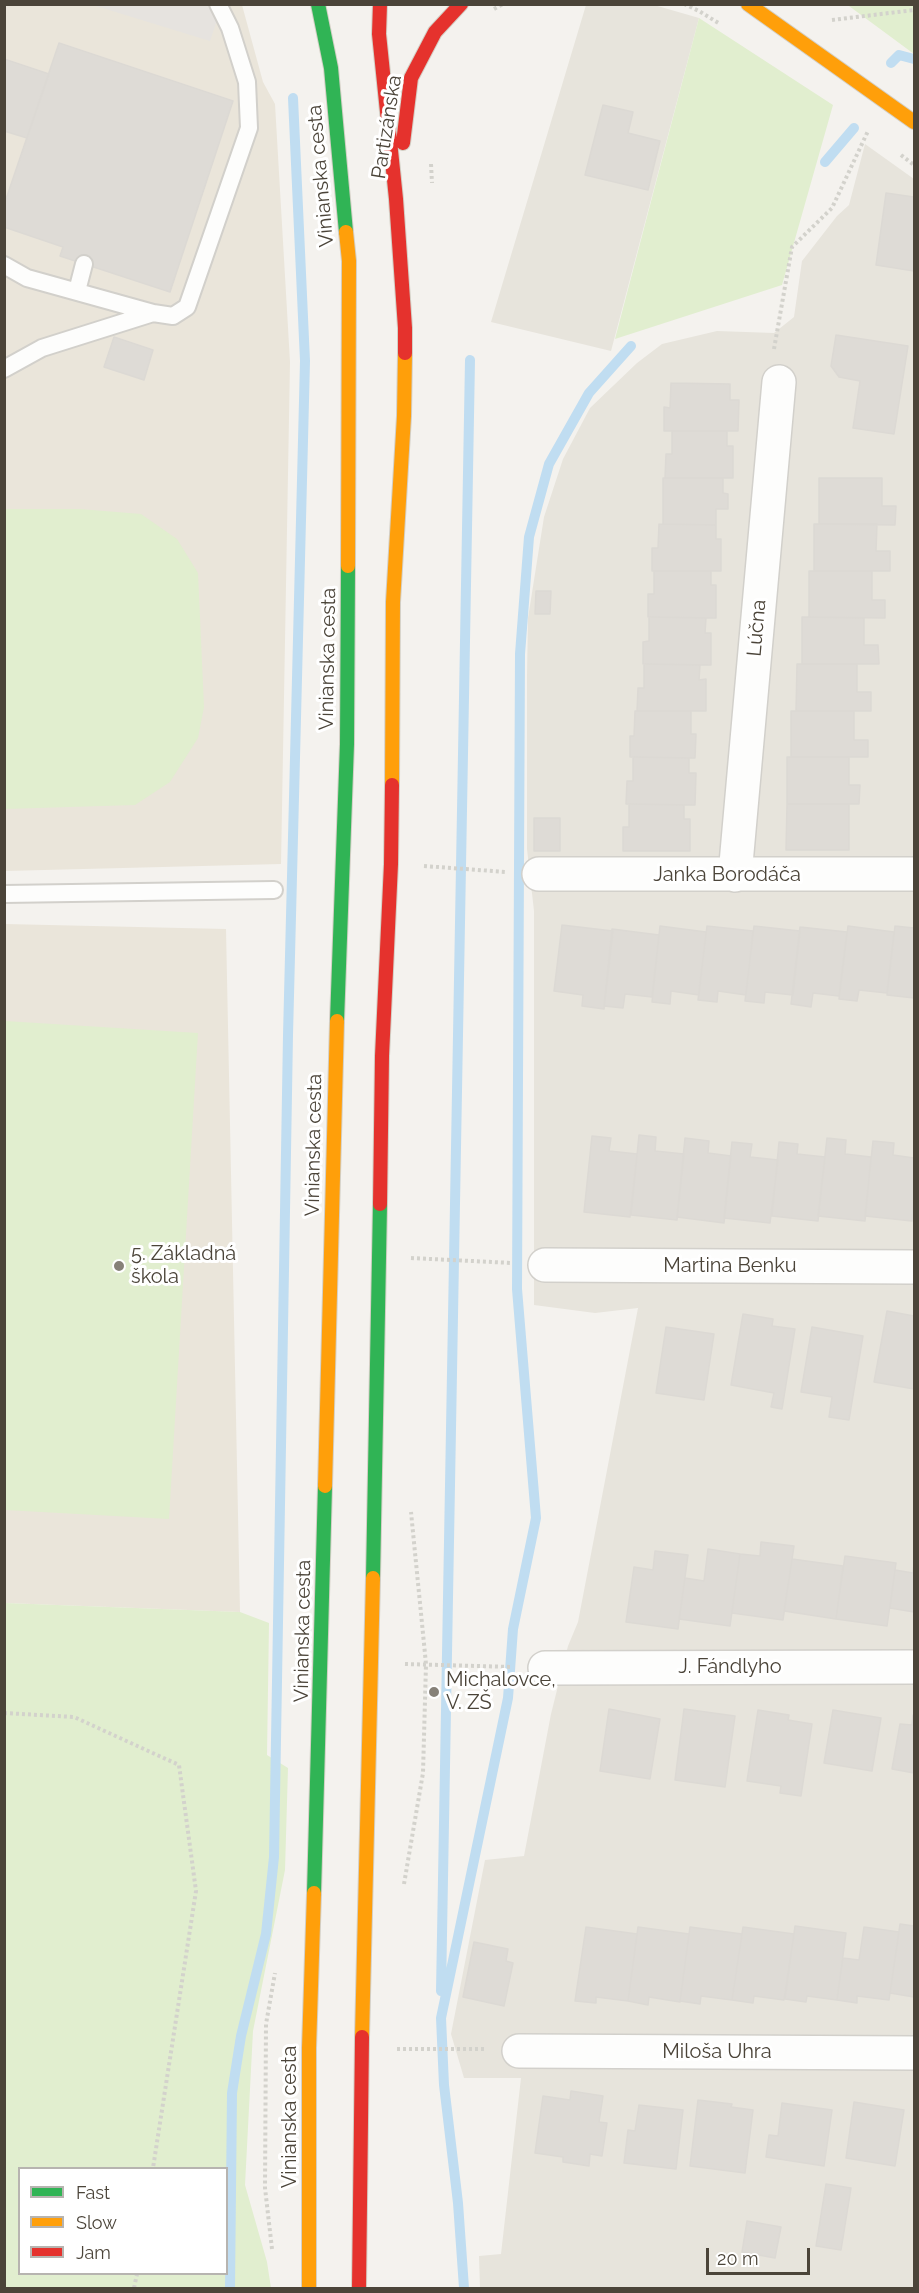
<!DOCTYPE html>
<meta charset="utf-8">
<style>
body{margin:0}
#map{position:relative;width:919px;height:2293px;overflow:hidden;background:#f4f2ee;font-family:Raleway,sans-serif}
canvas{display:block}
.frame{position:absolute;inset:0;border:6px solid #4b4439;pointer-events:none}
.legend{position:absolute;left:18px;top:2167px;width:210px;height:108px;box-sizing:border-box;background:#fff;border:2px solid #b7b4b0;margin:0;padding:8px 10px;list-style:none;font-size:18px;color:#4b4439}
.legend li{display:flex;align-items:center;gap:12px;height:30px}
.legend b{width:30px;border:2px solid #b7b4b0}
.scale{position:absolute;left:706px;top:2248px;width:104px;height:27px;box-sizing:border-box;border:3px solid #4b4439;border-top:0;padding-left:8px;font-size:18px;line-height:21px;white-space:nowrap;color:#4b4439;-webkit-text-stroke:4px #fff;paint-order:stroke}
</style>
<div id="map">
<canvas width="919" height="2293"></canvas>
<div class="frame"></div>
<ul class="legend">
<li><b style="height:8px;background:#30b455"></b>Fast</li>
<li><b style="height:8px;background:#ff9f0a"></b>Slow</li>
<li><b style="height:8px;background:#e5322d"></b>Jam</li>
</ul>
<div class="scale">20 m</div>
</div>
<script>
const ctx = document.querySelector('canvas').getContext('2d');
ctx.lineJoin = 'round';
function fillPath(path, color) { ctx.fillStyle = color; ctx.fill(path, 'evenodd'); }
const toPath = rows => new Path2D(rows.map(r => 'M' + r).join(''));
function stroke(path, color, width, dash) { ctx.strokeStyle = color; ctx.lineWidth = width; ctx.lineCap = dash ? 'butt' : 'round'; ctx.setLineDash(dash || []); ctx.stroke(path); }
function drawText(font, color, halo, rows, align = 'center') {
  ctx.font = font + ' Raleway,sans-serif'; ctx.lineWidth = 6; ctx.setLineDash([]); ctx.textBaseline = 'middle'; ctx.strokeStyle = halo; ctx.fillStyle = color; for (const [text, x, y, turn = 0] of rows) {
    ctx.save(); ctx.translate(x, y); ctx.rotate((+turn || 0) * Math.PI / 180); ctx.textAlign = isNaN(turn) ? turn : align; if (halo) ctx.strokeText(text, 0, 0); ctx.fillText(text, 0, 0); ctx.restore();
  }
}
const residential = toPath([
 [586,5,654,5,699,18,611,351,491,322],
 [865,144,914,179,914,2288,480,2288,479,2256,501,2254,521,2078,464,2078,451,2034,485,1860,524,1856,551,1714,568,1646,578,1622,638,1308,595,1313,534,1305,534,911,527,849,527,676,528,618,544,517,563,459,590,408,637,363,662,344,717,331,774,333,794,317,802,261,837,216,849,205]
]);
const education = toPath([
 [4,5,242,5,263,82,275,104,290,362,281,864,5,871],
 [5,924,226,929,240,1612,5,1603]
]);
const green = toPath([
 [847,5,914,5,914,54,849,6],
 [699,18,833,105,782,285,615,339],
 [4,509,80,509,141,514,177,539,198,573,204,707,198,738,170,782,135,805,5,809],
 [5,1021,198,1033,169,1519,5,1510],
 [5,1603,240,1612,269,1623,267,1755,288,1768,285,1870,253,2031,245,2185,267,2262,271,2288,5,2288],
 [226,2168,226,2274,20,2274,20,2168]
]);
const parking = toPath([
 [93,5,222,5,210,41]
]);
const stream = toPath([
 [891,63,899,55,914,59],
 [825,162,854,128],
 [441,1991,470,360],
 [230,2288,232,2093,241,2036,266,1934,274,1857,288,1035,305,361,293,98],
 [464,2288,458,2203,444,2085,441,2018,508,1698,513,1629,536,1518,517,1289,520,654,529,537,549,464,589,393,631,346]
]);
const building = toPath([
 [59,43,233,101,170,292,60,256,63,247,4,227,4,205,59,43],
 [4,59,49,74,27,138,4,131,4,59],
 [603,105,633,112,628,133,660,141,648,190,585,175,603,105],
 [886,193,914,197,914,271,876,265,886,193],
 [836,335,908,346,894,434,853,428,860,381,839,377,831,366,836,335],
 [114,337,153,350,144,380,104,367,114,337],
 [671,383,730,384,730,400,739,400,738,431,664,431,664,407,670,408,671,383],
 [672,431,727,431,727,446,733,446,733,478,665,478,666,454,672,454,672,431],
 [663,478,723,478,723,493,728,494,728,509,716,509,716,525,663,524,663,478],
 [819,478,882,478,882,506,896,506,895,525,819,524,819,478],
 [659,524,716,525,716,539,721,539,721,571,652,571,652,548,658,548,659,524],
 [814,524,877,524,876,551,890,551,890,571,814,571,814,524],
 [654,571,711,571,711,585,716,585,716,618,648,617,648,594,654,594,654,571],
 [809,571,872,571,872,600,885,600,885,618,809,617,809,571],
 [536,591,551,591,550,614,535,614,536,591],
 [649,617,706,618,705,633,711,633,711,665,643,664,643,642,649,641,649,617],
 [802,617,864,618,864,645,878,645,879,664,802,664,802,617],
 [644,664,700,665,699,680,706,679,706,711,637,711,638,688,644,688,644,664],
 [797,664,857,664,857,692,871,692,871,711,796,711,797,664],
 [635,711,691,711,691,734,696,734,695,758,630,757,630,736,634,736,635,711],
 [791,711,854,711,854,740,868,740,868,757,791,757,791,711],
 [633,757,689,758,689,773,696,773,695,805,626,804,627,781,633,781,633,757],
 [787,757,849,757,849,785,860,785,859,804,787,804,787,757],
 [629,804,684,805,684,819,690,819,690,851,623,851,623,827,629,827,629,804],
 [787,804,849,804,849,850,786,850,787,804],
 [534,818,560,818,560,851,534,851,534,818],
 [562,925,613,931,604,1009,582,1006,583,995,554,991,562,925],
 [660,926,706,932,699,995,671,991,670,1004,652,1002,660,926],
 [707,926,753,931,746,995,718,991,717,1002,698,1000,707,926],
 [754,926,800,931,793,995,765,992,764,1003,745,1001,754,926],
 [848,926,894,932,887,993,859,990,857,1001,839,999,848,926],
 [895,926,914,928,914,998,887,995,895,926],
 [800,927,847,932,839,996,813,993,811,1007,791,1004,800,927],
 [612,929,659,935,652,997,625,994,623,1008,604,1006,612,929],
 [639,1135,656,1137,655,1151,684,1154,677,1220,631,1215,639,1135],
 [592,1136,611,1138,609,1151,637,1154,630,1217,584,1212,592,1136],
 [685,1138,709,1141,708,1153,731,1156,724,1223,677,1217,685,1138],
 [827,1138,846,1140,845,1154,871,1157,865,1221,818,1216,827,1138],
 [873,1141,894,1143,893,1155,914,1158,914,1197,912,1221,865,1216,873,1141],
 [732,1142,752,1144,750,1157,778,1160,770,1223,724,1218,732,1142],
 [779,1142,798,1144,797,1154,825,1157,818,1221,772,1216,779,1142],
 [887,1311,914,1316,914,1389,874,1382,887,1311],
 [743,1314,773,1319,772,1326,795,1329,782,1409,771,1407,774,1393,731,1385,743,1314],
 [666,1327,714,1334,704,1400,656,1393,666,1327],
 [812,1327,863,1336,849,1420,829,1417,832,1397,801,1392,812,1327],
 [761,1542,794,1546,783,1620,732,1613,740,1554,760,1556,761,1542],
 [708,1549,740,1554,730,1626,679,1619,685,1578,704,1581,708,1549],
 [655,1551,688,1555,678,1629,626,1622,634,1567,653,1570,655,1551],
 [845,1556,896,1563,887,1626,836,1619,845,1556],
 [792,1559,843,1566,836,1619,784,1611,792,1559],
 [914,1564,914,1612,890,1608,895,1570,913,1573,914,1564],
 [609,1709,660,1719,650,1779,600,1771,609,1709],
 [684,1709,735,1716,725,1787,675,1780,684,1709],
 [758,1710,789,1715,788,1720,812,1724,801,1796,780,1793,781,1786,747,1781,758,1710],
 [833,1710,881,1718,872,1771,824,1763,833,1710],
 [913,1715,914,1773,892,1769,900,1724,912,1725,913,1715],
 [900,1924,914,1926,914,1997,890,1993,900,1924],
 [795,1926,846,1933,837,2000,807,1996,806,2002,785,1999,795,1926],
 [586,1927,637,1934,628,2001,596,1997,596,2003,575,2001,586,1927],
 [638,1927,689,1934,680,2002,649,1997,648,2005,628,2001,638,1927],
 [690,1927,742,1934,732,2000,701,1996,700,2004,680,2001,690,1927],
 [743,1927,794,1934,784,2000,754,1996,753,2003,732,2000,743,1927],
 [864,1927,899,1932,889,2000,857,1996,857,2003,837,2000,843,1958,859,1960,864,1927],
 [474,1942,508,1949,506,1961,513,1963,504,2006,463,1997,474,1942],
 [571,2091,603,2096,599,2122,607,2123,602,2156,590,2154,589,2166,563,2162,563,2157,535,2153,543,2096,570,2100,571,2091],
 [698,2100,732,2104,731,2107,753,2110,745,2173,690,2166,698,2100],
 [854,2102,904,2110,895,2166,846,2158,854,2102],
 [782,2103,832,2110,824,2166,766,2157,769,2135,778,2136,782,2103],
 [639,2105,683,2110,676,2169,624,2163,628,2130,635,2131,639,2105],
 [826,2184,851,2188,841,2250,816,2246,826,2184],
 [747,2221,781,2227,775,2258,742,2252,747,2221]
]);
const path = toPath([
 [684,4,699,11,720,24],
 [494,9,503,4],
 [832,20,914,10],
 [901,155,914,165],
 [431,164,432,183],
 [774,349,792,247,832,208,868,131],
 [424,866,506,872],
 [411,1258,512,1263],
 [405,1664,512,1667],
 [4,1713,74,1717,179,1765,196,1891,153,2168],
 [404,1884,423,1773,426,1664,411,1512],
 [397,2049,485,2049],
 [272,2249,265,2188,266,2024,275,1973],
 [134,2288,137,2274]
]);
const lane = toPath([
 [4,265,27,278,153,313,173,316,187,307,249,128,247,82,230,28,218,4],
 [77,291,84,264],
 [4,369,42,348,153,313],
 [4,894,274,890]
]);
const street = toPath([
 [539,874,914,874],
 [735,875,779,382],
 [545,1265,914,1267],
 [545,1668,914,1667],
 [519,2051,914,2053]
]);
const fast = toPath([
 [318,4,331,68,346,232],
 [337,1021,347,744,348,566],
 [373,1578,380,1204],
 [314,1893,325,1486]
]);
const slow = toPath([
 [748,4,914,122],
 [346,232,349,261,348,566],
 [392,785,393,602,404,416,405,353],
 [325,1486,337,1021],
 [362,2037,373,1578],
 [309,2288,309,2048,314,1893]
]);
const jam = toPath([
 [380,4,379,34,396,199,405,328,405,353],
 [403,143,411,78,435,32,461,4],
 [380,1204,382,1056,391,864,392,785],
 [359,2288,362,2037]
]);
const markers = [
 [119,1266,6,"#868178"],
 [434,1692,6,"#868178"]
];
const streetNames = [
 ["Partizánska",387,127,-81],
 ["Vinianska cesta",321,176,-95],
 ["Lúčna",757,628,-85],
 ["Vinianska cesta",328,659,-89],
 ["Janka Borodáča",727,875],
 ["Vinianska cesta",314,1145,-89],
 ["Martina Benku",730,1266],
 ["Vinianska cesta",303,1631,-89],
 ["J. Fándlyho",730,1667],
 ["Miloša Uhra",717,2052],
 ["Vinianska cesta",290,2117,-90]
];
const poiNames = [
 ["5. Základná",131,1254],
 ["škola",131,1277],
 ["Michalovce,",446,1680],
 ["V. ZŠ",446,1703]
];
fillPath(residential, '#e7e4dc');
fillPath(education, '#eae5da');
fillPath(green, '#e1eecf');
fillPath(parking, '#e6e3df');
stroke(stream, '#c0ddf1', 10);
fillPath(building, '#dedbd6');
stroke(building, '#dcd9d4', 1.5);
stroke(lane, '#d2d0cb', 20);
stroke(street, '#d2d0cb', 36);
stroke(fast, '#d3cfc5', 16);
stroke(slow, '#d3cfc5', 16);
stroke(jam, '#d3cfc5', 16);
stroke(path, '#d3d2cc', 4, [3, 3]);
stroke(lane, '#fdfdfc', 16);
stroke(street, '#fdfdfc', 33);
stroke(fast, '#30b455', 14);
stroke(slow, '#ff9f0a', 14);
stroke(jam, '#e5322d', 14);
for (const [x, y, r, color] of markers) { const dot = new Path2D(); dot.arc(x, y, r, 0, 2 * Math.PI); ctx.fillStyle = color; ctx.fill(dot); stroke(dot, '#fff', 2); }
drawText('20px', '#4b4439', '#fff', streetNames);
drawText('20px', '#4b4439', '#fff', poiNames, 'left');
</script>
